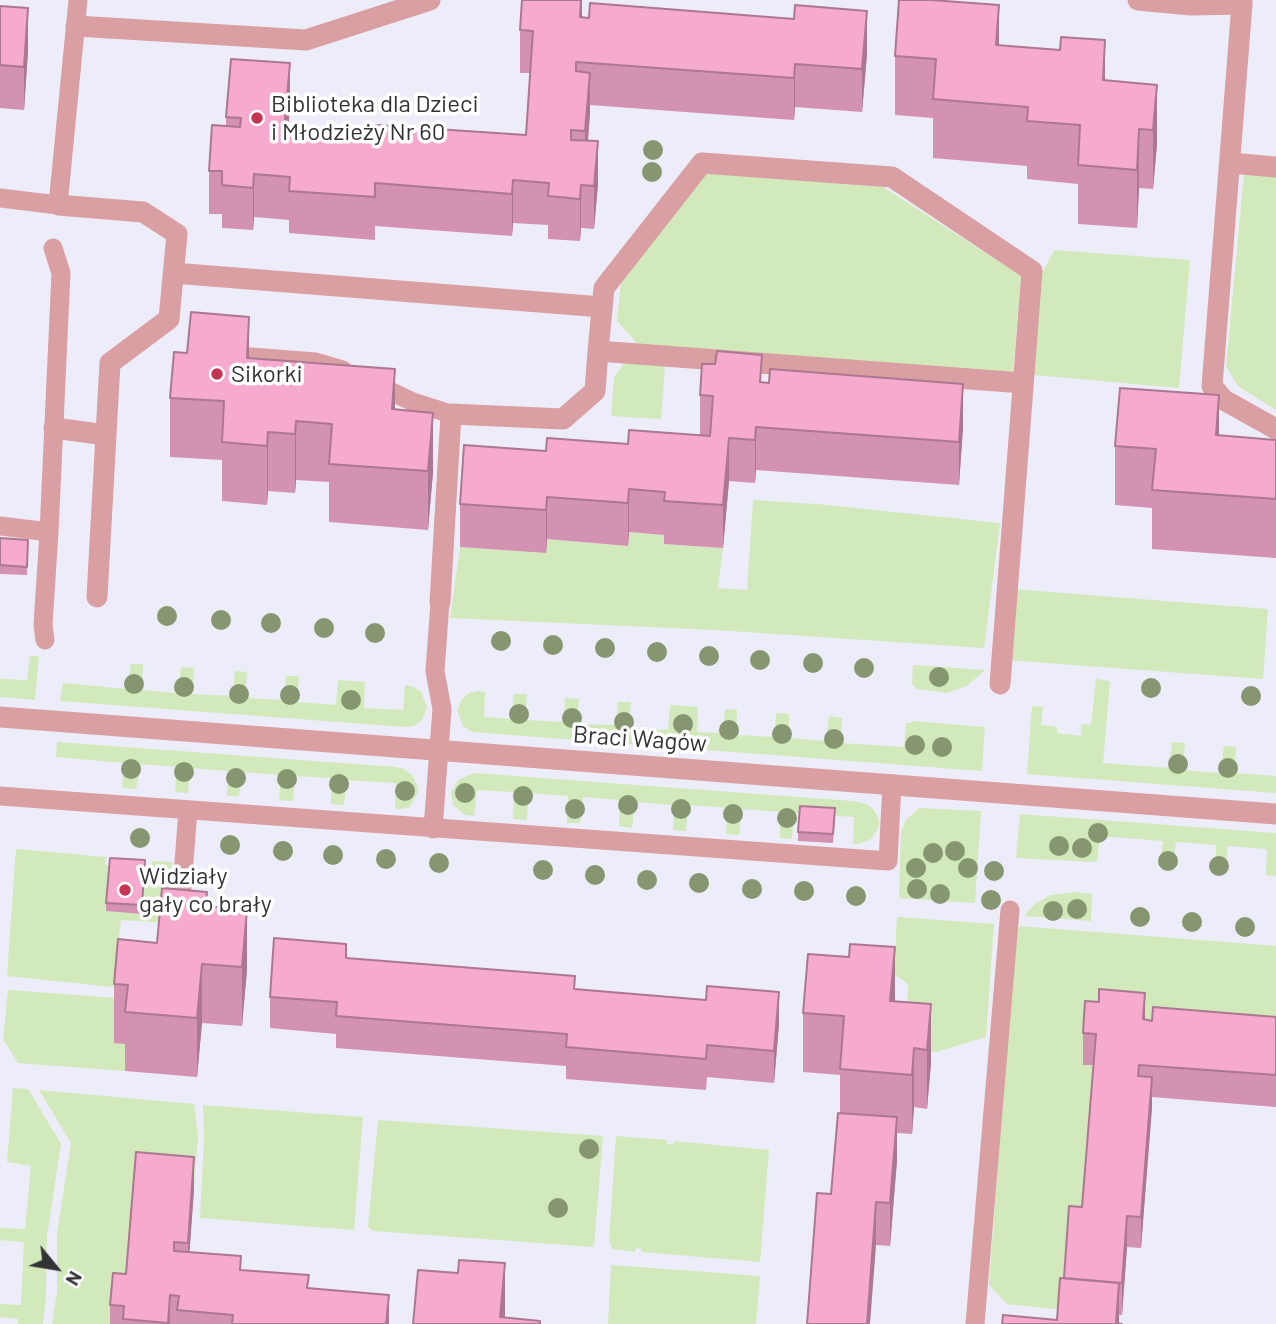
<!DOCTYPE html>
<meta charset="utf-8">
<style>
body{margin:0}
#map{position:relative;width:1276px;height:1324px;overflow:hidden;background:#ededf9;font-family:Barlow,sans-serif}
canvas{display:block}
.north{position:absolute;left:21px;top:1233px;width:70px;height:70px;-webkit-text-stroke:5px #fff;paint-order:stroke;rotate:120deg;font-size:19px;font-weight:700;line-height:28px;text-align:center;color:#323237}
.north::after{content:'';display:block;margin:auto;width:24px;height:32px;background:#323237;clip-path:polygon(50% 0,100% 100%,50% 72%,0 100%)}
</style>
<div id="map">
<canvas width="1276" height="1324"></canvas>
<div class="north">N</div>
</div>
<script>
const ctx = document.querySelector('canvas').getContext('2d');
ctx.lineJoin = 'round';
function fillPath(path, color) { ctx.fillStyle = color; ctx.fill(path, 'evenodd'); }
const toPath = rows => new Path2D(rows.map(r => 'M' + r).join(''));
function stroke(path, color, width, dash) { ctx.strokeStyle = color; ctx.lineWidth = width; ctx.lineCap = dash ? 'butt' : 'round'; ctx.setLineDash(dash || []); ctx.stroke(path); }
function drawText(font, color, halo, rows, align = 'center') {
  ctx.font = font + ' Barlow,sans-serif'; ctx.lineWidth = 7; ctx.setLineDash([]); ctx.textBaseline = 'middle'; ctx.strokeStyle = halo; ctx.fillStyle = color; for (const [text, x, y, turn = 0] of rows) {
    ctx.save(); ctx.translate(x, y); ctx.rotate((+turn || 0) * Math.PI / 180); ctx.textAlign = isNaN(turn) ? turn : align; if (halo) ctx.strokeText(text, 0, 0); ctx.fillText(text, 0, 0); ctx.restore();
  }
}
const green = toPath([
 [707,173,883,187,1021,276,1013,372,640,347,617,321,621,282],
 [1244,174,1276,176,1276,410,1238,386,1226,366],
 [1054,250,1190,260,1179,388,1033,375,1040,277],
 [624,363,665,366,661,419,611,416,614,377],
 [753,500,817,504,1000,523,984,648,715,630,450,618,460,547,545,553,547,539,628,546,629,532,665,535,665,544,723,548,718,588,747,590],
 [1012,589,1268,609,1263,679,1006,660],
 [30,656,39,656,35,700,0,697,0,679,27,680],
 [131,664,143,664,142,690,178,693,181,667,194,668,192,694,232,696,235,671,247,672,245,698,284,700,286,676,299,676,297,702,336,705,338,680,365,682,364,708,403,710,405,685,414,687,421,692,427,707,422,720,414,726,405,727,60,701,63,683,127,689],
 [913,665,985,670,968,685,947,693,917,689,912,684],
 [1096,679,1110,681,1103,763,1169,768,1172,742,1185,743,1182,770,1220,773,1224,746,1236,747,1234,773,1276,776,1276,793,1027,774,1032,706,1043,707,1041,725,1057,727,1057,733,1081,736,1082,724,1091,725],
 [479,691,485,692,484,717,511,719,514,694,527,694,525,720,564,722,565,698,579,699,577,724,616,725,618,702,631,702,629,728,668,730,670,705,698,707,697,732,723,733,725,709,737,710,736,735,775,737,776,713,789,714,789,738,826,741,829,716,842,718,841,743,904,747,906,723,911,723,912,721,985,727,982,771,472,732,463,726,457,710,462,699,469,693],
 [57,742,396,767,404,769,412,775,417,785,418,792,409,808,395,809,396,783,346,780,344,805,331,804,332,778,295,776,293,801,279,800,281,775,242,772,239,796,227,796,229,771,190,768,188,793,175,792,177,767,141,764,136,789,122,788,124,763,56,757],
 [474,773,853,801,867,804,874,810,879,820,879,827,871,839,858,844,853,844,854,817,794,813,792,839,780,838,780,812,742,809,739,835,726,834,728,808,688,805,686,831,673,830,674,805,635,802,632,828,619,826,620,800,583,797,580,823,567,823,568,796,528,793,527,820,513,819,514,792,477,790,474,816,465,815,453,805,451,792,458,780],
 [919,808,981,811,975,903,899,898,901,831,906,820],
 [1020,814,1276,833,1276,876,1266,875,1267,849,1228,846,1225,869,1223,872,1216,871,1216,845,1176,842,1173,866,1170,868,1160,864,1163,841,1100,836,1097,861,1094,862,1016,858],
 [16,849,106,857,105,865,110,866,107,911,142,914,145,883,150,882,152,861,172,862,168,923,121,920,113,987,7,976],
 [1075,892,1092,894,1091,921,1024,916,1035,904,1050,895],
 [897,917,994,924,986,1037,936,1052,906,1048,908,984,894,974],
 [1019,926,1276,946,1276,1048,1096,1066,1082,1239,1064,1310,1007,1304,989,1285,1015,936],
 [8,990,118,998,128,1044,125,1071,18,1063,3,1039],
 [13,1088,28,1089,61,1144,47,1236,46,1297,43,1324,18,1324,18,1319,0,1317,0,1304,21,1305,24,1242,0,1240,0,1228,25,1229,31,1166,7,1162],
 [39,1090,194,1104,198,1136,194,1189,136,1184,126,1306,111,1324,52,1324,57,1292,57,1233,71,1143],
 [203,1105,363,1117,354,1230,200,1218,204,1139],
 [378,1120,603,1136,594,1247,373,1231,368,1227],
 [616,1136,667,1140,667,1144,673,1144,674,1141,769,1150,760,1262,641,1252,642,1249,636,1248,635,1252,613,1249,609,1242],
 [611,1265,760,1276,756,1324,608,1324]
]);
const lane = toPath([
 [0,198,58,205,78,0],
 [225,355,316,362,343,370],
 [371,382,413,402,451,414],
 [0,526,49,532],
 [45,640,43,625,49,532,61,273,53,248],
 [0,796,888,861,892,784],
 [433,829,442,709,435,671,440,602],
 [180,914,188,810],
 [975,1324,1010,910]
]);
const street = toPath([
 [1138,0,1191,5,1242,4,1242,0],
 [1242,4,1212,386,1224,400,1276,429],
 [76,26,306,40,430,0],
 [1230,163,1276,167],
 [58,205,143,212,177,234,169,319,110,363,97,597],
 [173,273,602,307],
 [598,351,604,288,702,163,892,177,1032,271,1000,684],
 [54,428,106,435],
 [440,602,451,414,563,419,595,391,598,351,1023,383],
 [0,717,1276,814]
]);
const trees = [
 [653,150],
 [652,172],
 [167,616],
 [221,620],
 [271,623],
 [324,628],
 [375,633],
 [501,641],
 [553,645],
 [605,648],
 [657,652],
 [709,656],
 [760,660],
 [813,663],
 [864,668],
 [939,677],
 [134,684],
 [184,687],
 [1151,688],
 [239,694],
 [290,695],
 [1251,696],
 [351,700],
 [519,714],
 [572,718],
 [624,722],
 [683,724],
 [729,730],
 [782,734],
 [834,739],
 [915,745],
 [942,747],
 [1178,764],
 [1228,768],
 [131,769],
 [184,772],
 [236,778],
 [287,779],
 [339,784],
 [405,791],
 [465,793],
 [523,796],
 [628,805],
 [575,809],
 [681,809],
 [733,814],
 [787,818],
 [1098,833],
 [140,838],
 [230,845],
 [1059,846],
 [1082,848],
 [283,851],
 [955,851],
 [933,853],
 [333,855],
 [386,859],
 [1168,861],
 [439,863],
 [1219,866],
 [916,868],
 [968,868],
 [543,870],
 [994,871],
 [595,875],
 [647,880],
 [699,883],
 [752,889],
 [917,889],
 [804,891],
 [940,894],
 [856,896],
 [991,900],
 [1077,909],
 [1053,911],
 [1140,917],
 [1192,922],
 [1245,927],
 [589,1149],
 [558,1208]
];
const wall = toPath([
 [582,0,582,17,867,54,862,112,795,107,794,120,590,105,588,141,598,184,594,229,581,228,580,241,548,239,548,225,513,223,512,236,375,226,375,240,289,233,289,220,254,217,253,230,222,228,222,214,209,214,209,171,226,126,226,117,290,106,288,131,375,138,526,135,530,73,520,73,520,30],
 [0,6,28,51,24,110,0,108],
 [999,45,1105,80,1157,85,1157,144,1153,189,1139,188,1137,228,1078,224,1078,184,1027,179,1027,166,933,158,933,118,895,115,895,56],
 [187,353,249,358,395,410,433,472,428,530,329,522,329,482,296,480,295,493,268,491,267,505,222,501,222,460,170,457,170,398],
 [762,382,963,427,959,485,756,470,755,483,729,481,723,548,664,544,664,535,629,532,628,546,547,539,546,553,460,547,460,504,546,451,700,436,700,395],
 [1219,436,1276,440,1276,558,1152,549,1152,508,1115,505,1115,446],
 [0,538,28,540,27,575,0,574],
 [835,817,833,843,798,841,798,832],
 [145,869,142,914,106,911,106,903],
 [207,906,247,969,242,1026,202,1023,197,1077,125,1071,125,1044,114,1043,114,984,157,943],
 [346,958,575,989,779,1024,774,1083,707,1077,706,1090,566,1079,566,1066,336,1048,336,1034,270,1028,270,997],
 [895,1002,931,1004,931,1063,927,1109,914,1107,912,1134,897,1133,897,1160,890,1246,876,1245,831,1194,840,1113,840,1075,803,1072,803,1013],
 [1276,1017,1276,1107,1152,1097,1141,1248,1127,1247,1122,1315,1057,1320,1064,1278,1082,1207,1093,1065,1083,1065,1083,1033,1145,1020,1152,1021],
 [194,1189,189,1252,241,1270,309,1289,389,1324,110,1324,110,1305,126,1274]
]);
const shadedWall = toPath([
 [581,0,582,0,582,32,580,17],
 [999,5,999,64,996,45],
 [28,8,28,51,24,110,24,67],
 [867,11,867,54,862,112,862,69],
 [1105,40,1105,99,1103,80],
 [290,63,290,106,284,173,284,130],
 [795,64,795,107,794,120,794,78],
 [590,73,590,115,585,174,585,131],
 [1157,85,1157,144,1153,189,1153,130],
 [1139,129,1139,188,1137,228,1137,170],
 [598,141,598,184,594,229,594,186],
 [254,174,254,217,253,230,253,188],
 [513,180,513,223,512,236,512,194],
 [581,185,581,228,580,241,580,199],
 [249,317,249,376,247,358],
 [395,369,395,428,392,409],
 [963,384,963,427,959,485,959,442],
 [1219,395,1219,454,1216,435],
 [433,413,433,472,428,530,428,471],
 [296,421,296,480,295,493,295,434],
 [756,427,756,470,755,483,755,440],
 [268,432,268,491,267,505,267,446],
 [729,438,729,481,723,548,723,505],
 [629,489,629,532,628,546,628,503],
 [547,497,547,539,546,553,546,510],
 [247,910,247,969,242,1026,242,967],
 [895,947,895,1006,890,1001],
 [202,964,202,1023,197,1077,197,1018],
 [779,992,779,1024,774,1083,774,1051],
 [1145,993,1145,1024,1143,1019],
 [931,1004,931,1063,927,1109,927,1050],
 [914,1048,914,1107,912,1134,912,1075],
 [1152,1077,1152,1109,1141,1248,1141,1217],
 [897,1117,897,1160,890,1246,890,1203],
 [194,1157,194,1189,188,1275,188,1243],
 [876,1202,876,1245,870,1324,867,1324],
 [1127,1216,1127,1247,1122,1315,1122,1283],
 [505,1263,505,1322,500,1317],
 [1119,1283,1119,1324,1116,1323],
 [170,1295,170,1324,168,1324,168,1323],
 [389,1295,389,1324,386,1324]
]);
const building = toPath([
 [522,0,581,0,580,17,589,18,590,3,794,19,795,5,867,11,862,69,795,64,794,78,576,62,576,71,590,73,585,131,571,130,571,140,598,141,594,186,581,185,580,199,548,196,549,183,513,180,512,194,375,183,375,197,289,191,290,177,254,174,253,188,222,185,222,171,209,171,212,125,240,127,241,118,226,117,231,59,290,63,284,130,375,138,376,125,526,135,533,31,520,30,522,0],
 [899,0,931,0,999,5,996,45,1060,50,1061,37,1105,40,1103,80,1157,85,1153,130,1139,129,1137,170,1078,165,1080,125,1027,121,1028,107,933,99,936,59,895,56,899,0],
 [0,6,28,8,24,67,0,65,0,6],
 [191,312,249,317,247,358,395,369,392,409,433,413,428,471,329,464,332,424,296,421,295,434,268,432,267,446,222,442,224,401,170,398,174,352,187,353,191,312],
 [717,351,762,355,760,382,769,383,770,369,963,384,959,442,756,427,755,440,729,438,723,505,664,501,665,492,629,489,628,503,547,497,546,510,460,504,464,445,546,451,547,438,628,444,629,430,710,436,713,396,700,395,702,364,715,364,717,351],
 [1120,388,1219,395,1216,435,1276,440,1276,499,1152,490,1156,449,1115,446,1120,388],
 [0,538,28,540,27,567,0,565,0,538],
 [800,806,835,808,833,834,798,832,800,806],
 [110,858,145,860,142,905,106,903,110,858],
 [162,888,207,892,206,906,247,910,242,967,202,964,197,1018,125,1012,128,985,114,984,118,939,157,943,162,888],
 [274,938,346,944,346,958,575,976,574,989,706,1000,707,986,779,992,774,1051,707,1045,706,1059,566,1047,567,1034,336,1016,337,1002,270,997,274,938],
 [850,944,895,947,890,1001,931,1004,927,1050,914,1048,912,1075,840,1069,844,1016,803,1013,808,954,849,957,850,944],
 [1099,989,1145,993,1143,1019,1152,1021,1153,1007,1276,1017,1276,1075,1139,1065,1138,1076,1152,1077,1141,1217,1127,1216,1122,1283,1064,1278,1069,1206,1082,1207,1096,1034,1083,1033,1085,1001,1099,1002,1099,989],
 [838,1113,897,1117,890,1203,876,1202,867,1324,807,1324,817,1193,831,1194,838,1113],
 [136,1152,194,1157,188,1243,174,1242,174,1251,241,1256,240,1270,309,1275,307,1288,389,1295,386,1324,232,1324,233,1315,177,1310,179,1296,170,1295,168,1323,123,1319,124,1306,110,1305,113,1273,126,1274,136,1152],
 [459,1260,505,1263,500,1317,540,1321,540,1324,413,1324,418,1270,458,1273,459,1260],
 [1060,1278,1119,1283,1116,1323,1122,1324,1002,1324,1003,1315,1057,1320,1060,1278]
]);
const markers = [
 [257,118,7,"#c53553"],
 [217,374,7,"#c53553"],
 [125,890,7,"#c53553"]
];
const poiNames = [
 ["Biblioteka dla Dzieci",271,104],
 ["i Młodzieży Nr 60",271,132],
 ["Sikorki",231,374],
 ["Widziały",139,876],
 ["gały co brały",139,904]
];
const streetNames = [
 ["Braci Wagów",640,739,4]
];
fillPath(green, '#d1e9bb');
stroke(lane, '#da9fa3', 19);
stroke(street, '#da9fa3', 21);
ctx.fillStyle = '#869671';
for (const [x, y] of trees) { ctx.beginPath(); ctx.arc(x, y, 10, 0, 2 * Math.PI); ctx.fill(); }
fillPath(wall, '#d392b1');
fillPath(shadedWall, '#ac7790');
fillPath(building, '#f5aace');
stroke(building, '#ac7790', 2);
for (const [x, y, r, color] of markers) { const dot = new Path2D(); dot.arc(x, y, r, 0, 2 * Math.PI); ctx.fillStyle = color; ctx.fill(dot); stroke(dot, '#fff', 2.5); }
drawText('24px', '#323237', '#fff', poiNames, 'left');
drawText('24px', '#323237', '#fff', streetNames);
</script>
